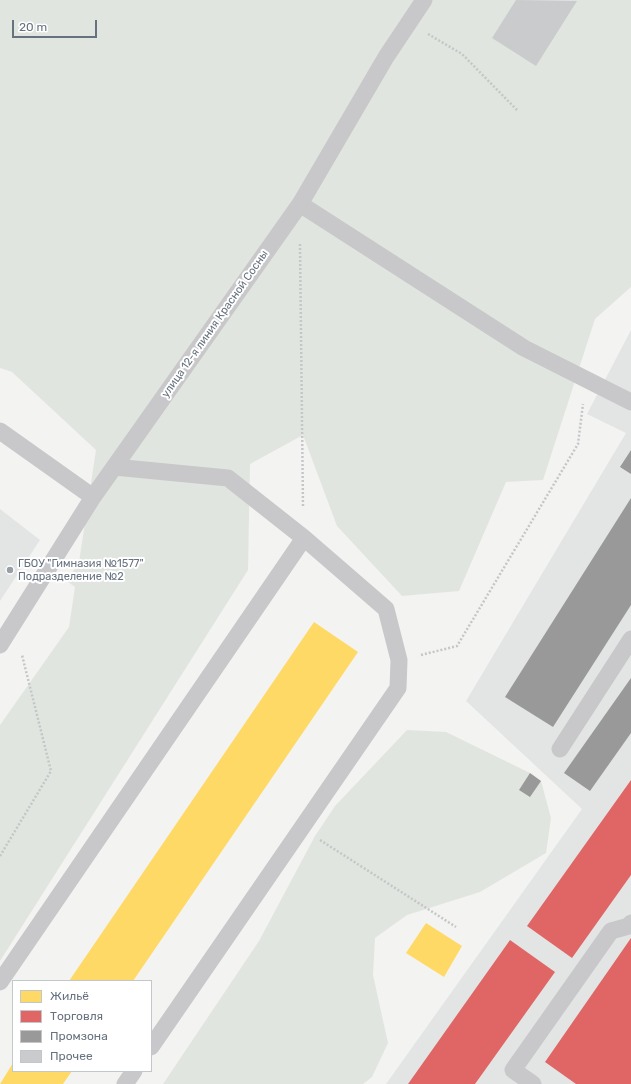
<!DOCTYPE html>
<meta charset="utf-8">
<style>
body{margin:0}
#map{position:relative;width:631px;height:1084px;overflow:hidden;background:#f3f3f2;font-family:Rubik,sans-serif}
canvas{display:block}
.legend{position:absolute;left:12px;top:980px;width:140px;height:92px;box-sizing:border-box;background:#fff;border:1px solid #c2c7cc;margin:0;padding:5px 7px;list-style:none;font-size:12px;color:#67727f}
.legend li{display:flex;align-items:center;gap:8px;height:20px}
.legend b{width:20px;border:1px solid #c2c7cc}
.scale{position:absolute;left:12px;top:20px;width:85px;height:18px;box-sizing:border-box;border:2px solid #67727f;border-top:0;padding-left:5px;font-size:12px;line-height:14px;white-space:nowrap;color:#67727f;-webkit-text-stroke:3px #fff;paint-order:stroke}
</style>
<div id="map">
<canvas width="631" height="1084"></canvas>
<ul class="legend">
<li><b style="height:11px;background:#ffd966"></b>Жильё</li>
<li><b style="height:11px;background:#e06666"></b>Торговля</li>
<li><b style="height:11px;background:#999"></b>Промзона</li>
<li><b style="height:11px;background:#cacbcc"></b>Прочее</li>
</ul>
<div class="scale">20 m</div>
</div>
<script>
const ctx = document.querySelector('canvas').getContext('2d');
ctx.lineJoin = 'round';
function fillPath(path, color) { ctx.fillStyle = color; ctx.fill(path, 'evenodd'); }
const toPath = rows => new Path2D(rows.map(r => 'M' + r).join(''));
function stroke(path, color, width, dash) { ctx.strokeStyle = color; ctx.lineWidth = width; ctx.lineCap = dash ? 'butt' : 'round'; ctx.setLineDash(dash || []); ctx.stroke(path); }
function drawText(font, color, halo, rows, align = 'center') {
  ctx.font = font + ' Rubik,sans-serif'; ctx.lineWidth = 4; ctx.setLineDash([]); ctx.textBaseline = 'middle'; ctx.strokeStyle = halo; ctx.fillStyle = color; for (const [text, x, y, turn = 0] of rows) {
    ctx.save(); ctx.translate(x, y); ctx.rotate((+turn || 0) * Math.PI / 180); ctx.textAlign = isNaN(turn) ? turn : align; if (halo) ctx.strokeText(text, 0, 0); ctx.fillText(text, 0, 0); ctx.restore();
  }
}
const built = toPath([
 [631,330,631,1084,386,1084,582,809,466,701,626,433,587,414],
 [0,509,40,540,0,601]
]);
const green = toPath([
 [0,0,631,0,631,287,595,319,543,480,506,482,459,591,402,596,337,526,303,435,250,464,248,570,0,961,0,725,69,627,75,587,67,581,79,562,96,450,12,372,0,368],
 [407,730,446,732,530,773,541,781,551,818,546,853,480,892,407,915,375,938,373,975,388,1043,372,1077,363,1084,163,1084,259,941,315,836,335,806]
]);
const homes = toPath([
 [314,622,358,652,133,981,69,981],
 [426,923,462,946,444,977,406,953],
 [13,1063,13,1071,72,1071,63,1084,0,1084]
]);
const shops = toPath([
 [631,780,631,875,572,958,527,926],
 [631,938,631,1084,576,1084,545,1062],
 [510,940,555,972,475,1084,408,1084]
]);
const industry = toPath([
 [631,450,631,474,620,467],
 [631,498,631,605,553,727,505,697],
 [631,678,631,733,590,791,564,773],
 [530,773,541,781,530,797,519,790]
]);
const building = toPath([
 [516,0,577,1,536,66,492,38]
]);
const path = toPath([
 [428,34,462,54,517,110],
 [300,244,303,507],
 [421,655,457,646,578,444,583,404],
 [320,840,456,927],
 [0,856,51,771,22,655]
]);
const service = toPath([
 [300,204,524,348,631,402],
 [0,431,93,497],
 [0,645,93,497,300,204,386,57,424,0],
 [560,749,631,639],
 [0,982,304,538,228,478,114,467],
 [151,1047,398,688,399,660,386,609,304,538],
 [125,1084,134,1071],
 [533,1084,513,1070,611,931,629,926,631,923]
]);
const markers = [
 [10,570,4,"#989fa7"]
];
const streetNames = [
 ["улица 12-я линия Красной Сосны",215,324,-55]
];
const poiNames = [
 ["ГБОУ \"Гимназия №1577\"",18,564],
 ["Подразделение №2",18,577]
];
fillPath(built, '#e3e5e5');
fillPath(green, '#e1e5e0');
fillPath(homes, '#ffd966');
fillPath(shops, '#e06666');
fillPath(industry, '#999');
fillPath(building, '#cacbcc');
stroke(path, '#c5c6c7', 2.5, [2, 2]);
stroke(service, '#c8c8ca', 17);
for (const [x, y, r, color] of markers) { const dot = new Path2D(); dot.arc(x, y, r, 0, 2 * Math.PI); ctx.fillStyle = color; ctx.fill(dot); stroke(dot, '#fff', 1.5); }
drawText('11px', '#67727f', '#fff', streetNames);
drawText('11px', '#67727f', '#fff', poiNames, 'left');
</script>
